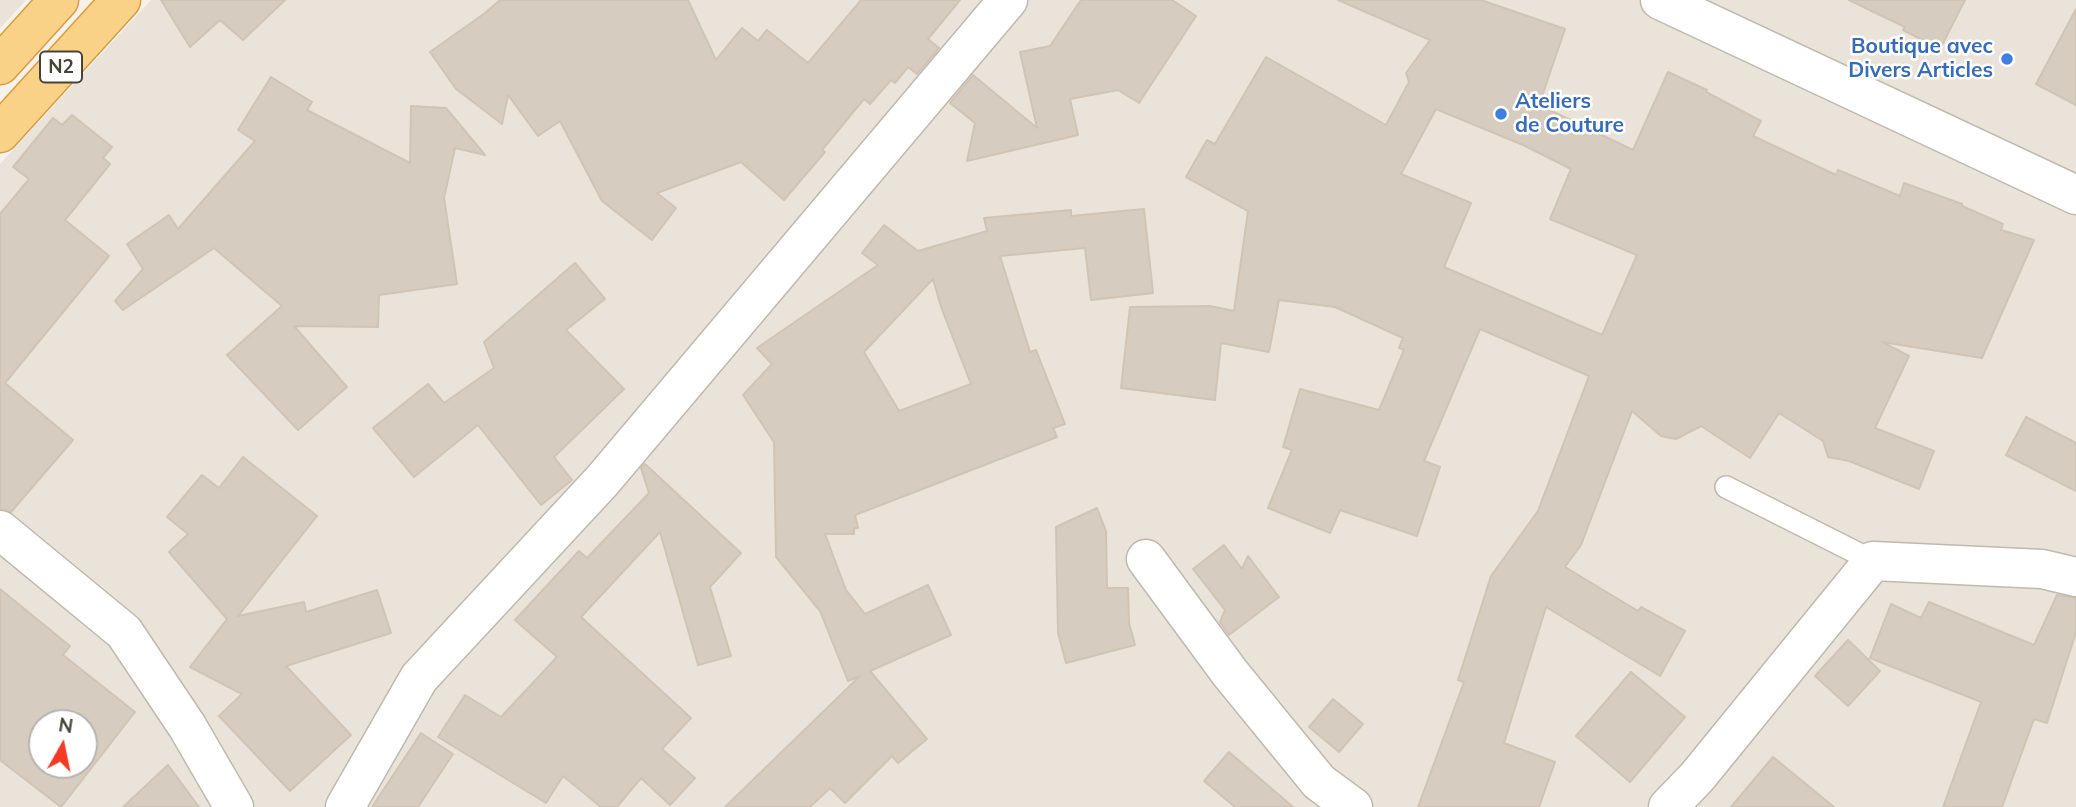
<!DOCTYPE html>
<style>
body{margin:0}
#map{position:relative;width:2076px;height:807px;overflow:hidden;background:#f5f1eb;font-family:Mulish,sans-serif}
canvas{display:block}
.north{position:absolute;left:28px;top:709px;width:70px;height:70px;box-sizing:border-box;background:#fff;border:2px solid #b6b3b0;border-radius:50%;rotate:9deg;font-size:19px;font-weight:700;line-height:28px;text-align:center;color:#494239}
.north::after{content:'';display:block;margin:auto;width:24px;height:32px;background:#f43a23;clip-path:polygon(50% 0,100% 100%,50% 72%,0 100%)}
</style>
<div id="map">
<canvas width="2076" height="807"></canvas>
<div class="north">N</div>
</div>
<script>
const ctx = document.querySelector('canvas').getContext('2d');
ctx.lineJoin = 'round';
function fillPath(path, color) { ctx.fillStyle = color; ctx.fill(path, 'evenodd'); }
const toPath = rows => new Path2D(rows.map(r => 'M' + r).join(''));
function stroke(path, color, width, dash) { ctx.strokeStyle = color; ctx.lineWidth = width; ctx.lineCap = dash ? 'butt' : 'round'; ctx.setLineDash(dash || []); ctx.stroke(path); }
function drawText(font, color, halo, rows, align = 'center') {
  ctx.font = font + ' Mulish,sans-serif'; ctx.lineWidth = 5; ctx.setLineDash([]); ctx.textBaseline = 'middle'; ctx.strokeStyle = halo; ctx.fillStyle = color; for (const [text, x, y, turn = 0] of rows) {
    ctx.save(); ctx.translate(x, y); ctx.rotate((+turn || 0) * Math.PI / 180); ctx.textAlign = isNaN(turn) ? turn : align; if (halo) ctx.strokeText(text, 0, 0); ctx.fillText(text, 0, 0); ctx.restore();
  }
}
const residential = toPath([
 [0,0,26,0,0,28],
 [151,0,2076,0,2076,807,0,807,0,164],
 [42,723,84,723,84,765,42,765]
]);
const building = toPath([
 [161,0,285,0,243,40,220,20,190,47,161,0],
 [500,0,688,0,716,60,742,28,758,41,767,30,808,63,861,0,960,0,928,39,939,48,917,74,908,67,895,83,891,80,870,104,864,99,822,150,825,152,784,200,741,162,657,193,676,208,652,240,602,201,560,121,538,136,508,95,502,124,456,89,430,52,485,13,500,0],
 [1081,0,1172,0,1196,16,1139,103,1118,90,1070,99,1078,135,967,161,975,123,950,103,973,75,1037,128,1020,52,1050,46,1081,0],
 [1338,0,1481,0,1565,29,1539,105,1633,150,1668,72,1707,90,1706,92,1761,121,1753,136,1836,175,1838,170,1900,196,1904,183,1962,204,1962,206,2003,224,2001,230,2034,240,1982,358,1882,342,1909,356,1875,428,1934,451,1919,489,1849,461,1828,457,1823,441,1779,413,1750,458,1701,426,1676,439,1661,436,1632,411,1581,545,1565,567,1638,611,1641,607,1685,631,1660,676,1546,607,1504,743,1555,762,1539,807,1418,807,1464,682,1458,680,1491,576,1538,511,1589,376,1480,329,1424,461,1440,467,1417,536,1340,510,1330,533,1268,508,1292,450,1283,447,1300,389,1379,410,1404,350,1399,348,1403,338,1335,307,1279,300,1269,352,1221,343,1215,400,1121,388,1130,307,1210,306,1234,311,1248,211,1186,177,1207,140,1215,144,1266,57,1386,125,1409,82,1406,73,1430,40,1338,0],
 [1436,109,1523,145,1571,169,1550,219,1637,255,1602,335,1444,267,1471,203,1401,174,1436,109],
 [1849,0,1965,0,1940,49,1903,30,1905,27,1849,0],
 [2076,9,2076,105,2036,84,2076,9],
 [271,77,312,102,307,110,410,163,411,106,446,108,485,155,455,148,444,198,457,284,379,295,378,327,294,326,347,387,298,430,227,355,282,306,214,248,123,310,115,301,143,269,127,244,169,215,178,229,255,141,238,130,271,77],
 [72,115,112,147,103,158,110,164,65,220,109,256,5,383,73,440,11,512,0,509,0,214,29,179,13,167,53,118,62,125,72,115],
 [1144,209,1153,293,1091,300,1085,248,1000,256,1030,352,1036,350,1065,424,1053,428,1057,437,855,515,858,528,854,528,854,534,825,534,846,590,865,614,928,585,951,635,870,671,927,739,898,763,892,756,845,803,830,788,810,807,725,807,860,676,848,681,820,611,776,557,774,442,743,395,772,364,757,348,878,265,862,253,884,225,918,251,987,231,984,218,1071,210,1071,216,1144,209],
 [933,279,941,307,971,384,899,411,864,352,933,279],
 [575,263,605,299,566,330,624,389,554,457,572,480,541,505,478,425,414,477,373,428,428,384,444,403,494,368,484,342,575,263],
 [2026,417,2076,443,2076,491,2006,455,2026,417],
 [243,457,317,516,238,616,304,602,306,612,377,590,391,633,286,666,351,735,290,791,219,716,242,694,190,667,227,619,169,552,188,534,167,517,202,475,219,488,243,457],
 [645,464,741,553,710,587,731,656,698,665,660,532,581,617,691,718,662,749,695,778,670,805,641,778,617,807,601,807,563,776,546,803,438,737,465,695,501,717,557,657,515,620,579,551,587,558,649,493,641,468,645,464],
 [1097,508,1106,531,1107,588,1128,588,1129,623,1135,645,1066,663,1058,633,1056,527,1097,508],
 [1224,545,1242,569,1248,556,1279,597,1229,635,1220,622,1225,610,1193,569,1224,545],
 [0,589,70,646,63,655,135,712,61,807,0,760,0,589],
 [42,723,84,723,84,765,42,765,42,723],
 [2057,595,2076,598,2076,632,2047,723,2034,719,2002,807,1943,807,1981,702,1870,658,1891,604,1921,618,1929,602,2034,645,2057,595],
 [1848,640,1880,671,1848,706,1815,676,1848,640],
 [1631,672,1685,717,1630,782,1576,736,1631,672],
 [1333,699,1363,724,1339,752,1309,727,1333,699],
 [421,733,453,754,418,807,372,807,421,733],
 [1229,752,1293,807,1235,807,1204,781,1229,752],
 [1773,757,1834,807,1731,807,1773,757],
 [168,765,199,807,123,807,168,765]
]);
const service = toPath([
 [1726,487,1873,561]
]);
const minor = toPath([
 [0,530,124,632,187,726,234,807],
 [1146,559,1230,673,1319,782,1353,807],
 [345,807,419,678,602,481,1008,0],
 [1668,807,1697,777,1873,561,2042,569,2076,577]
]);
const tertiary = toPath([
 [1660,0,2076,195]
]);
const trunk = toPath([
 [0,65,59,0],
 [0,133,121,0]
]);
const markers = [
 [2007,59,7,"#3f7fe0"],
 [1501,114,7,"#3f7fe0"]
];
const shields = [
 [61,67,42]
];
const shieldNames = [
 ["N2",61,67]
];
const shopNames = [
 ["Boutique avec",1993,47],
 ["Divers Articles",1993,71],
 ["Ateliers",1515,102,"left"],
 ["de Couture",1515,126,"left"]
];
fillPath(residential, '#e9e3d9');
fillPath(building, '#d6cdc0');
stroke(building, '#d1c4b4', 2);
stroke(service, '#c0b9ad', 24);
stroke(minor, '#c0b9ad', 41);
stroke(tertiary, '#c0b9ad', 41);
stroke(trunk, '#da9b40', 41);
stroke(service, '#fff', 21);
stroke(minor, '#fff', 38);
stroke(tertiary, '#fff', 38);
stroke(trunk, '#fad287', 38);
for (const [x, y, r, color] of markers) { const dot = new Path2D(); dot.arc(x, y, r, 0, 2 * Math.PI); ctx.fillStyle = color; ctx.fill(dot); stroke(dot, '#fff', 2.5); }
for (const [x, y, w] of shields) { const box = new Path2D(); box.roundRect(x - w / 2, y - 15.5, w, 31, 5); ctx.fillStyle = '#fff'; ctx.fill(box); stroke(box, '#494239', 2); }
drawText('bold 19px', '#494239', null, shieldNames);
drawText('bold 21px', '#366cbe', '#fff', shopNames, 'right');
</script>
